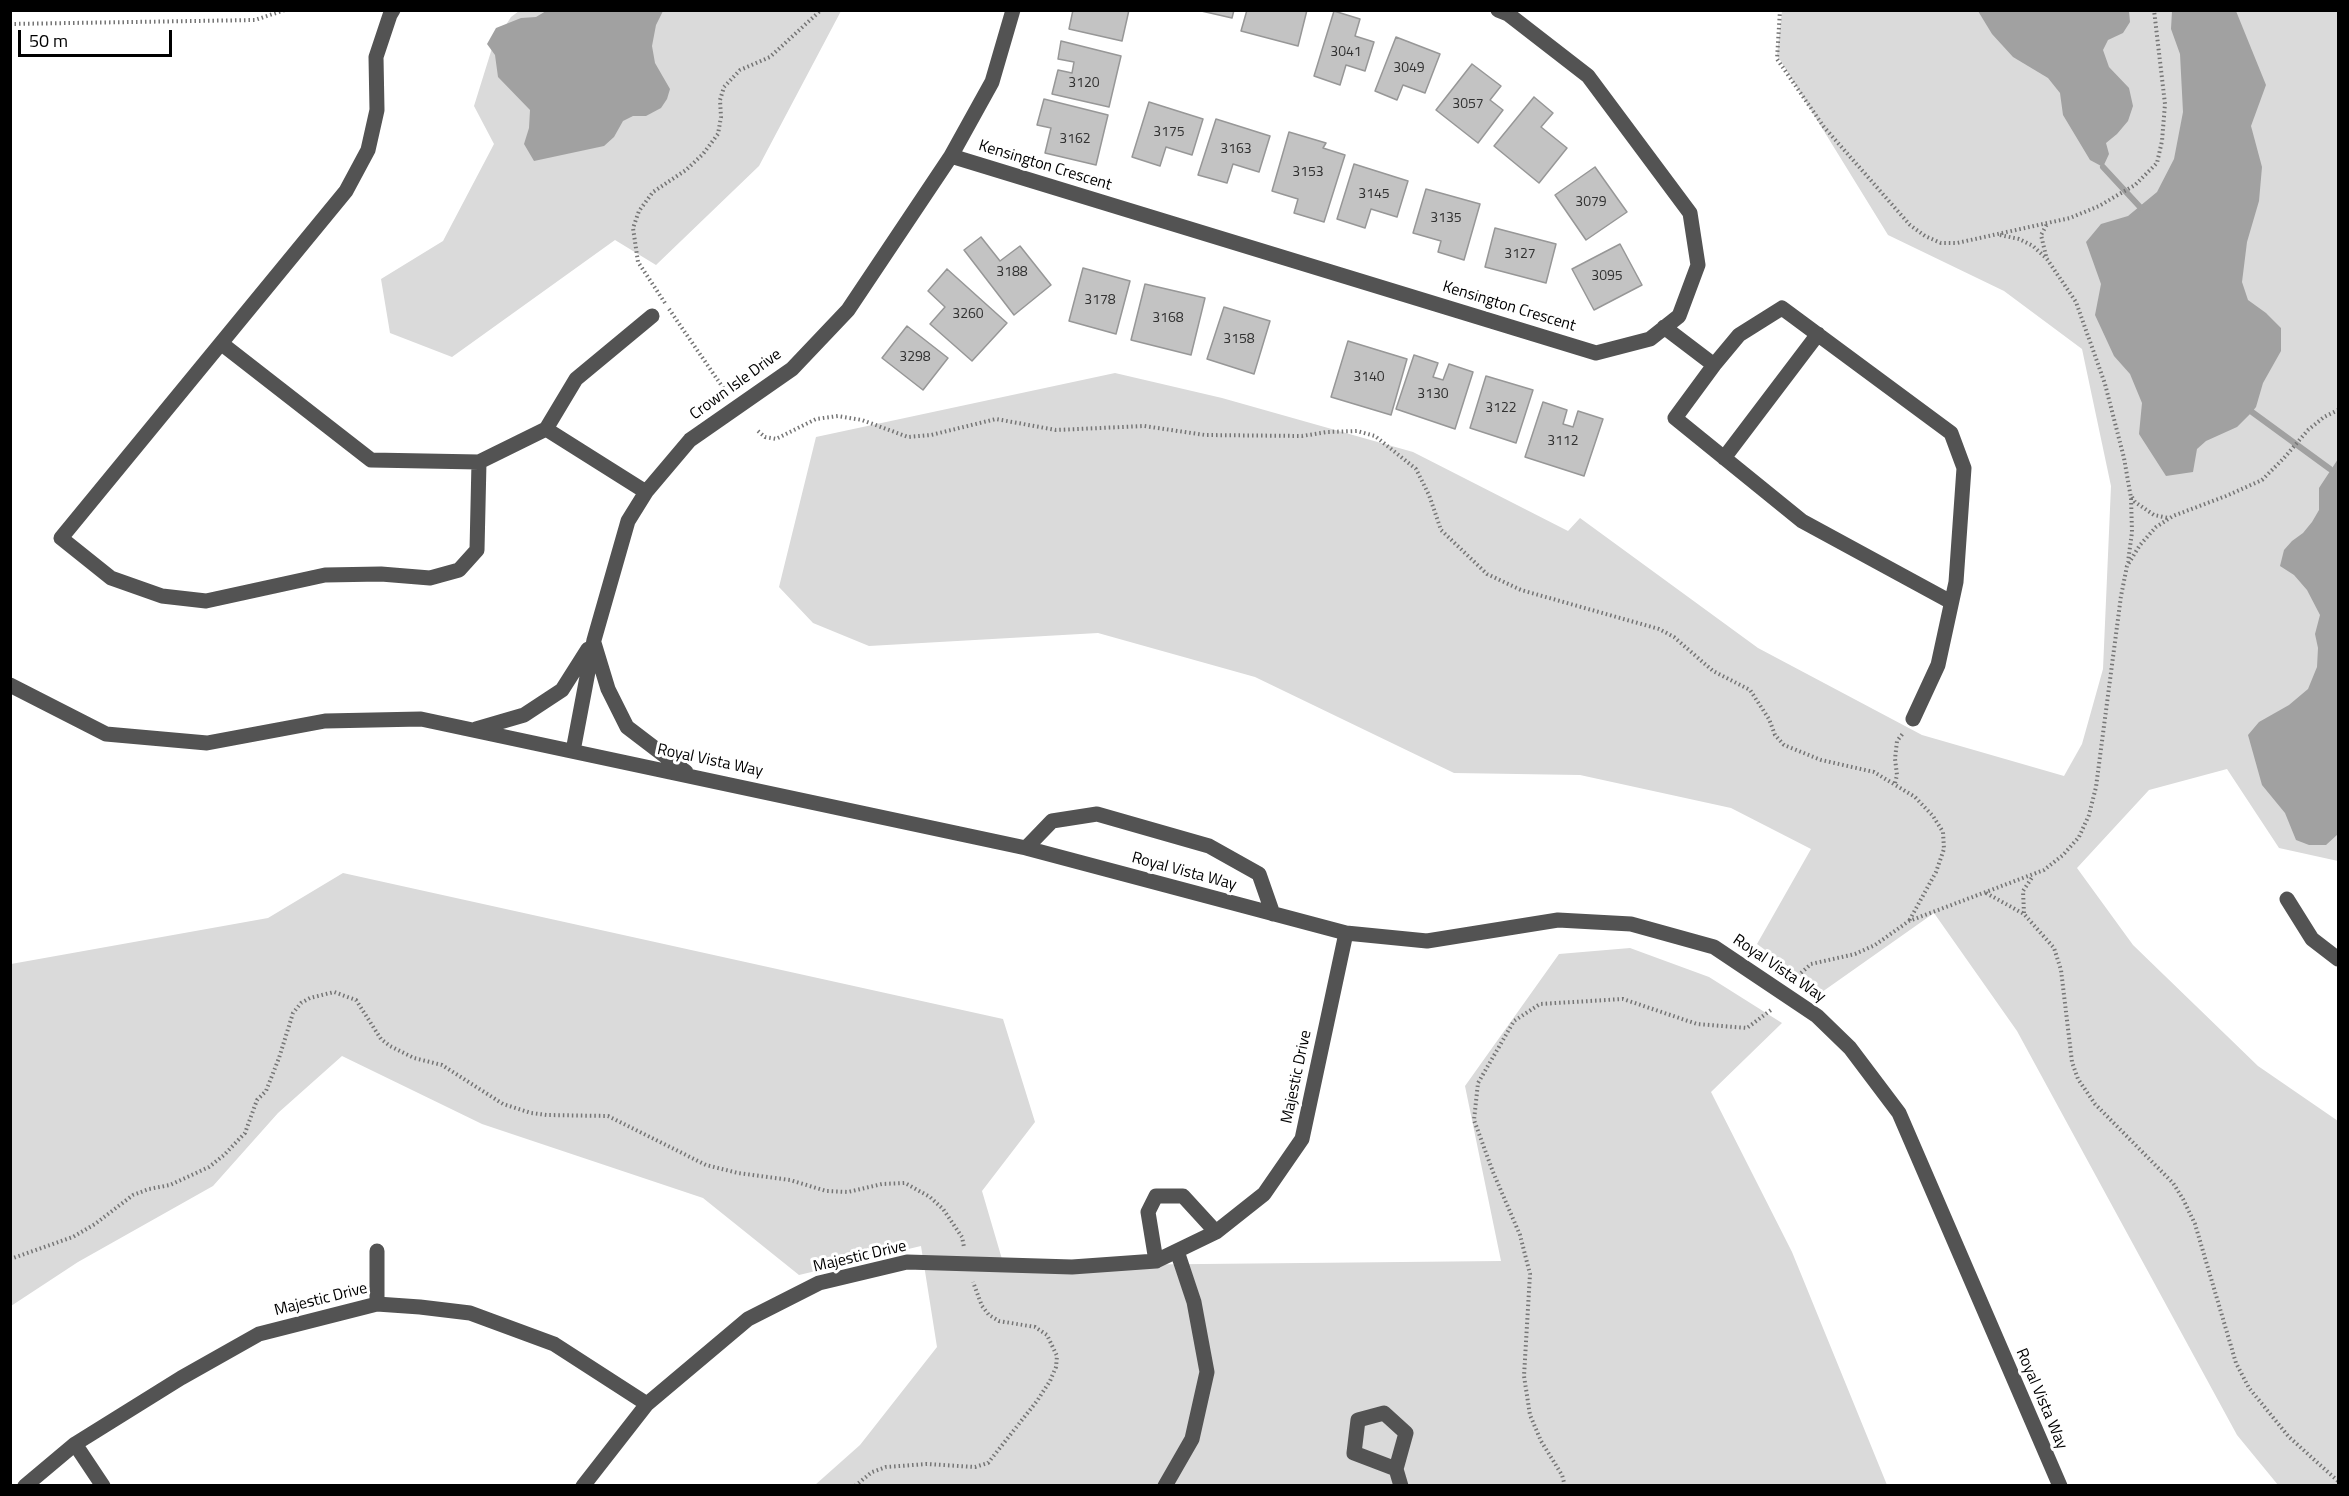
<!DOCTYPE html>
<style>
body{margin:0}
#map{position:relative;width:2349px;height:1496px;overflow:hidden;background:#fff;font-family:"Titillium Web",sans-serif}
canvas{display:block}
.frame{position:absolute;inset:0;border:12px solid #000;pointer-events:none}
.scale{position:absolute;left:18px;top:30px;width:154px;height:27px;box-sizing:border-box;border:3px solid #000;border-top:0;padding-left:8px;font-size:18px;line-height:21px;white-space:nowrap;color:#000;-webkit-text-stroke:4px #fff;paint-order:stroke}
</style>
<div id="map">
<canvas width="2349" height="1496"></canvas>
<div class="frame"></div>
<div class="scale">50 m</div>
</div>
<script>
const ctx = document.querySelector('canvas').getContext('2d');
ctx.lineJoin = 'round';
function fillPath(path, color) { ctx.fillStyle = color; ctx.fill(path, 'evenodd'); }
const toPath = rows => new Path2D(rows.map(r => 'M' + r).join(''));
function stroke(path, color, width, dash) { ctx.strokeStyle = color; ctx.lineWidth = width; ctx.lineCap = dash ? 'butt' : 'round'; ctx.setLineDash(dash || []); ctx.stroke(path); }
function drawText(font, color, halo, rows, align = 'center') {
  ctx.font = font + ' "Titillium Web",sans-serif'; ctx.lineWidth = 6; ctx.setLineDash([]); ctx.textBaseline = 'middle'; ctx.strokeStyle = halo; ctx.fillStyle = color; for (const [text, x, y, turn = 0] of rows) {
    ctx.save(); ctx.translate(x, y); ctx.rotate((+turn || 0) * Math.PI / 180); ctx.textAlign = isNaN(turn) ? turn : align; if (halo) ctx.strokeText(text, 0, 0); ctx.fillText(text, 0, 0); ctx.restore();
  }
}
const green = toPath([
 [519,11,841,11,759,166,656,265,615,240,452,357,390,333,381,279,443,241,494,144,474,106,493,45,511,17],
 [1782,11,2338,11,2338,861,2279,848,2227,769,2149,790,2077,868,2133,945,2258,1066,2338,1121,2338,1485,2278,1485,2237,1435,2017,1031,1934,913,1822,992,1757,944,1811,849,1731,808,1580,775,1454,773,1255,677,1098,633,869,646,813,623,779,587,816,437,1115,373,1222,398,1413,452,1568,531,1580,518,1758,648,1922,735,2064,776,2082,744,2103,669,2111,486,2082,349,2004,291,1888,235,1777,55],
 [343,873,1003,1019,1035,1122,982,1191,1004,1266,1501,1261,1465,1086,1559,954,1630,948,1709,977,1782,1023,1711,1092,1792,1252,1887,1485,815,1485,860,1445,937,1347,921,1246,799,1275,703,1198,482,1124,342,1056,278,1113,213,1186,78,1262,11,1306,11,964,268,918]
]);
const water = toPath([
 [591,11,663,11,656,25,652,46,655,63,670,89,667,99,661,108,646,116,633,116,623,121,614,137,604,146,534,161,524,144,529,128,530,110,498,77,495,55,487,44,496,28,521,18,536,17,546,11],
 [1978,11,2129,11,2130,22,2123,33,2108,40,2103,50,2109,67,2129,88,2133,106,2128,121,2117,134,2106,143,2109,154,2103,167,2090,160,2063,115,2060,93,2048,78,2013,57,1992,34],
 [2172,11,2236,11,2266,85,2251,126,2262,167,2259,201,2247,242,2242,282,2248,300,2266,313,2281,328,2281,351,2263,383,2256,407,2252,412,2237,427,2206,441,2197,449,2193,472,2166,476,2139,434,2142,403,2130,374,2114,356,2095,315,2101,284,2086,242,2101,224,2128,216,2157,192,2174,159,2183,112,2180,54,2171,29],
 [2338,459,2338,834,2326,845,2309,845,2296,840,2285,813,2262,785,2248,735,2259,722,2289,705,2308,689,2317,667,2318,648,2315,634,2320,615,2307,590,2294,575,2280,566,2284,550,2292,541,2303,533,2312,522,2319,510,2319,488]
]);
const stream = toPath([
 [2103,167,2140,207],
 [2252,412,2330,469]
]);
const building = toPath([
 [1073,10,1129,10,1122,41,1069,29,1073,10],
 [1197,10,1234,10,1232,18,1197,10],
 [1247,10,1307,10,1298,46,1241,31,1247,10],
 [1334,11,1360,19,1355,36,1374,42,1365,71,1346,65,1340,85,1314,76,1334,11],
 [1396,37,1440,54,1425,93,1403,85,1397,100,1375,91,1396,37],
 [1061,41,1121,56,1109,107,1052,94,1058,70,1072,73,1074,62,1058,59,1061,41],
 [1472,64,1501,86,1490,100,1503,110,1478,143,1436,110,1472,64],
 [1534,97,1553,113,1541,127,1567,148,1539,183,1494,146,1534,97],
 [1044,99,1108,115,1096,165,1045,153,1051,128,1037,125,1044,99],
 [1149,102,1203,119,1192,155,1166,147,1160,166,1132,157,1149,102],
 [1216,119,1270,136,1259,172,1233,164,1227,183,1198,175,1216,119],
 [1289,132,1326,143,1323,148,1345,155,1324,222,1294,213,1298,199,1272,191,1289,132],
 [1354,164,1408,181,1397,217,1371,209,1365,228,1337,219,1354,164],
 [1595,167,1627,212,1586,240,1555,195,1595,167],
 [1426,189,1480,204,1464,260,1438,252,1441,241,1413,233,1426,189],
 [1495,228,1556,244,1546,283,1485,267,1495,228],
 [981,237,1000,261,1020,246,1051,285,1014,315,964,250,981,237],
 [1620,244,1642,285,1594,310,1572,269,1620,244],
 [1083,268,1130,281,1116,334,1069,321,1083,268],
 [947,269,1007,323,972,361,930,324,945,307,928,291,947,269],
 [1145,284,1205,298,1191,355,1131,340,1145,284],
 [1224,307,1270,321,1254,374,1207,359,1224,307],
 [907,326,948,358,923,390,882,358,907,326],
 [1348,341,1407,359,1391,415,1331,397,1348,341],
 [1414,355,1438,363,1433,377,1443,380,1449,364,1473,372,1455,429,1396,409,1414,355],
 [1486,376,1533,390,1516,443,1470,428,1486,376],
 [1543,402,1567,410,1563,424,1573,427,1578,411,1603,419,1584,476,1525,457,1543,402]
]);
const path = toPath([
 [1780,10,1777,59,1824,127,1910,225,1925,236,1941,243,1957,243,2070,218,2099,206,2135,185,2157,163,2162,141,2165,104,2154,10],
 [10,24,255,20,285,10],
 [2000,235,2019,239,2033,246,2047,259,2076,302,2105,384,2124,458,2131,498,2132,532,2128,562],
 [2046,256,2041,235,2047,224],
 [665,303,638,262,633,228,639,211,653,192,686,170,703,154,718,134,721,117,720,100,724,87,740,70,770,57,821,10],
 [669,309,728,395],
 [758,431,765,437,776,439,816,419,838,416,862,420,908,437,931,435,996,419,1056,430,1144,426,1205,435,1302,436,1327,432,1357,431,1375,436,1416,469,1429,495,1441,530,1487,574,1521,590,1659,629,1674,637,1713,671,1750,690,1769,719,1775,735,1784,745,1821,760,1874,772,1915,797,1933,816,1943,832,1944,849,1936,872,1909,921],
 [2132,497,2135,502,2154,515,2168,518],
 [1895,783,1897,775,1895,759,1897,741,1904,732],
 [1986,893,2024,914,2054,948,2061,970,2072,1062,2078,1079,2095,1104,2173,1183,2183,1199,2195,1224,2236,1363,2249,1388,2289,1437,2338,1481],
 [2024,913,2023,891,2033,876],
 [1801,973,1811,964,1855,954,1875,945,1909,921,2044,870,2063,855,2079,837,2089,815,2096,787,2121,596,2127,566,2140,545,2156,527,2173,516,2226,496,2262,480,2284,458,2308,430,2324,417,2338,410],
 [10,1259,73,1237,95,1224,133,1195,149,1189,170,1185,209,1167,224,1155,245,1133,257,1100,266,1091,279,1058,293,1013,301,1003,310,998,334,992,356,1000,381,1039,390,1046,414,1058,442,1065,503,1104,531,1113,547,1115,608,1116,706,1165,738,1173,790,1180,826,1191,848,1192,882,1184,905,1183,930,1197,943,1209,962,1237,964,1247],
 [855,1486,872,1472,886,1467,927,1464,975,1467,988,1463,1037,1401,1050,1381,1056,1367,1057,1356,1047,1335,1035,1327,999,1321,989,1315,982,1306,973,1282],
 [1565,1486,1562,1475,1541,1441,1530,1415,1524,1376,1530,1274,1520,1235,1493,1172,1474,1120,1478,1083,1514,1021,1540,1004,1623,999,1697,1024,1747,1028,1771,1010]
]);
const minor = toPath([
 [393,10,390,15,376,57,377,110,368,150,346,191,61,538,111,578,162,596,206,601,325,575,381,574,430,578,459,570,477,550,479,462],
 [951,156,1596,353,1650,339,1679,316,1698,265,1690,213,1588,76,1508,14,1498,10],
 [1664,327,1714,365,1675,418,1802,521,1951,602],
 [222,344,371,460,479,462,546,429,576,379,652,316],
 [1714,365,1739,335,1782,308,1951,433,1964,468,1956,582,1938,665,1913,719],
 [546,429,646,492],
 [1724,458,1818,334],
 [594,643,608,689,627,727,686,772],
 [10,685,106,734,207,743,325,721,421,719,1026,848,1346,933,1427,941,1558,920,1631,924,1714,947,1817,1016,1850,1048,1899,1113,2060,1486],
 [476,729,524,715,562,690,588,649],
 [573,751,594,640,628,521,646,492,690,440,792,369,848,310,951,156,992,82,1013,10],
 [1026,848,1052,821,1097,814,1209,846,1259,874,1273,914],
 [2287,899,2312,939,2338,959],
 [1156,1261,1148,1212,1156,1196,1183,1196,1216,1232],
 [377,1304,377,1251],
 [75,1444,103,1486],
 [1396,1469,1354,1453,1358,1420,1384,1413,1406,1433,1396,1469,1401,1486],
 [25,1486,75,1444,181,1378,259,1334,377,1304,420,1307,470,1313,554,1344,647,1404],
 [583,1486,647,1404,748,1319,819,1283,907,1262,1072,1267,1156,1261,1216,1232,1264,1194,1302,1139,1346,933],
 [1165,1486,1192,1439,1207,1372,1194,1302,1177,1251]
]);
const numberNames = [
 ["3041",1346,53],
 ["3049",1409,69],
 ["3120",1084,84],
 ["3057",1468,105],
 ["3175",1169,133],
 ["3162",1075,140],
 ["3163",1236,150],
 ["3153",1308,173],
 ["3145",1374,195],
 ["3079",1591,203],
 ["3135",1446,219],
 ["3127",1520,255],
 ["3188",1012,273],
 ["3095",1607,277],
 ["3178",1100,301],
 ["3260",968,315],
 ["3168",1168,319],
 ["3158",1239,340],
 ["3298",915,358],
 ["3140",1369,378],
 ["3130",1433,395],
 ["3122",1501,409],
 ["3112",1563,442]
];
const streetNames = [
 ["Kensington Crescent",1045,166,17],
 ["Kensington Crescent",1509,307,17],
 ["Crown Isle Drive",736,385,-36],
 ["Royal Vista Way",710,761,12],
 ["Royal Vista Way",1184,872,15],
 ["Royal Vista Way",1779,969,34],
 ["Majestic Drive",1297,1077,-78],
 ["Majestic Drive",860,1257,-13],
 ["Majestic Drive",321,1300,-14],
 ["Royal Vista Way",2041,1399,67]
];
fillPath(green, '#dadada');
fillPath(water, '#a1a1a1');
stroke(stream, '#a1a1a1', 6);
fillPath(building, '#c3c3c3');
stroke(building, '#979797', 1.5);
stroke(path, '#757575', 4, [1.5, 3]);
stroke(minor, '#535353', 15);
drawText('14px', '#313131', null, numberNames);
drawText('16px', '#000', '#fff', streetNames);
</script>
